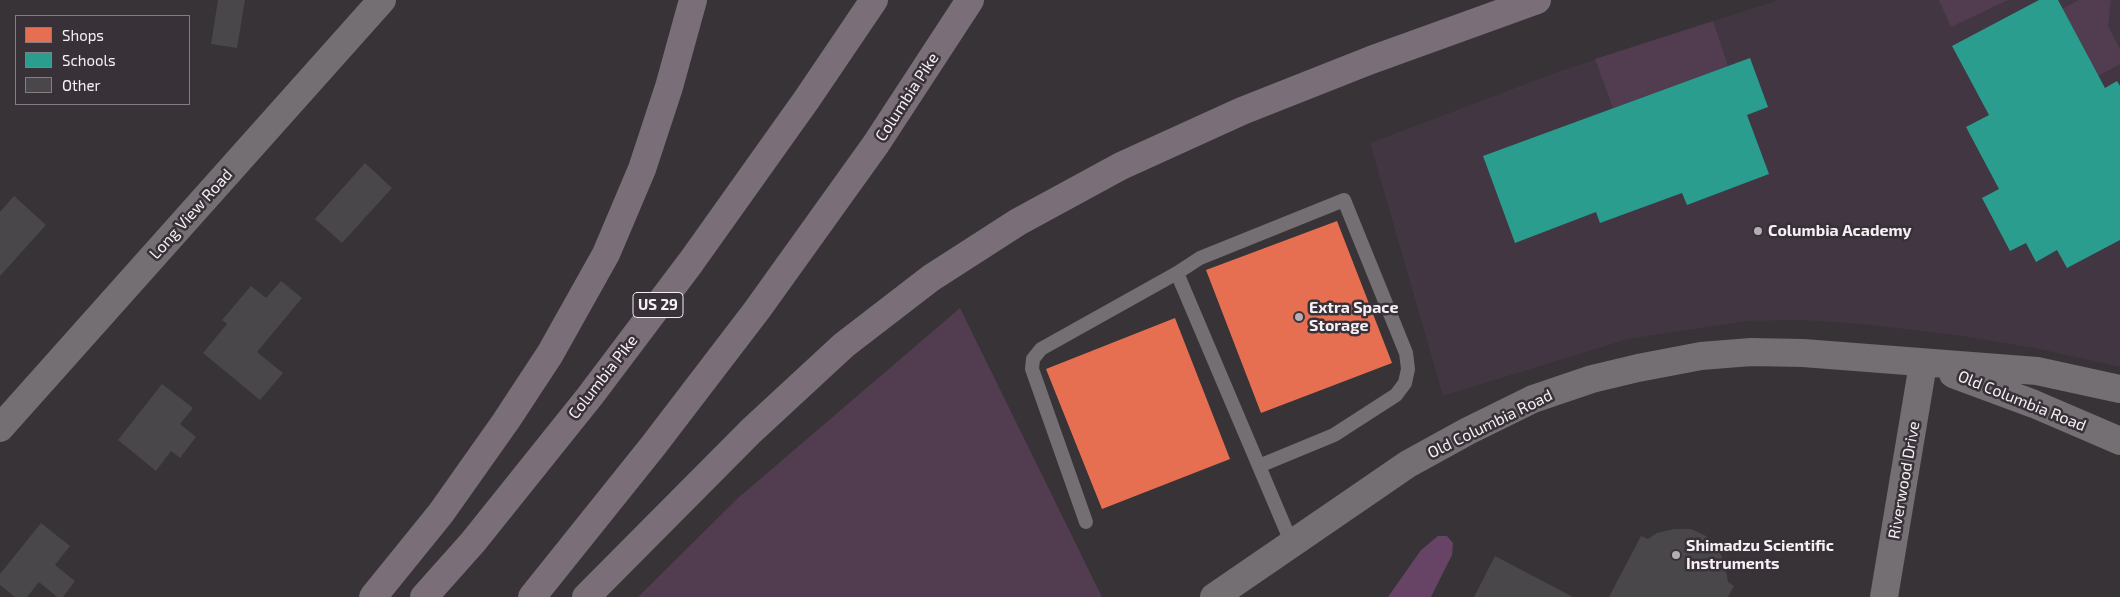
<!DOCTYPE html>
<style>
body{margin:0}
#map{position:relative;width:2120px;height:597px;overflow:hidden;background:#373337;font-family:"Exo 2",sans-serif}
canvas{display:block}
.legend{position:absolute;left:15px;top:15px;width:175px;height:90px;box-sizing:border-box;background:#393138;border:1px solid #857d84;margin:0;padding:6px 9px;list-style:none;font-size:15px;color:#f6f0f5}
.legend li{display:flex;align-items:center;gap:10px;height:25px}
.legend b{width:25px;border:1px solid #857d84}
</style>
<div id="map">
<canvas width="2120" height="597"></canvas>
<ul class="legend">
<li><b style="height:14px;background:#e76f51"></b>Shops</li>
<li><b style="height:14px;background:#2a9d8f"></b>Schools</li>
<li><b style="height:14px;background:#4a474a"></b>Other</li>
</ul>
</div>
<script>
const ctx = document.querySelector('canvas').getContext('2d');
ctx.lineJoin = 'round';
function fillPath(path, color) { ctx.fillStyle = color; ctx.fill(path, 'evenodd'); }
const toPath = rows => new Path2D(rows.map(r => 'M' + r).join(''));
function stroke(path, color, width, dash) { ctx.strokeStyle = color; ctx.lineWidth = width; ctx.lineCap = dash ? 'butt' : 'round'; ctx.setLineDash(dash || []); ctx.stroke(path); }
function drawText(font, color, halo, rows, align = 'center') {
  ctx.font = font + ' "Exo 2",sans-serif'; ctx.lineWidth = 5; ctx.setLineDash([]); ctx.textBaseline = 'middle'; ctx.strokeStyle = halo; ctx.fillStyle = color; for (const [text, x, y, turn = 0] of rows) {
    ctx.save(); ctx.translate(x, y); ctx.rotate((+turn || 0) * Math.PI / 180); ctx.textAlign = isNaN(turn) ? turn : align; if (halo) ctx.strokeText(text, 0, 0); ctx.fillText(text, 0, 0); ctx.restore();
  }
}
const built = toPath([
 [1778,0,2120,0,2120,367,2039,349,1963,336,1862,324,1802,320,1748,321,1628,339,1443,396,1370,143,1560,71]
]);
const green = toPath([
 [1939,0,2008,0,1951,27],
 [2079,0,2111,0,2108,26,2120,49,2120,64,2098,76,2062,9],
 [1713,21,1728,66,1613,108,1595,59],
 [960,308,1102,597,638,597,738,498]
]);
const water = toPath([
 [1438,536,1447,536,1453,543,1452,555,1431,597,1388,597,1421,550]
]);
const shops = toPath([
 [1337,221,1392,363,1261,413,1206,270],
 [1175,318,1230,459,1102,509,1046,369]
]);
const schools = toPath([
 [2039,0,2058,0,2105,88,2117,81,2120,86,2120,240,2067,268,2057,250,2036,262,2026,243,2010,251,1982,198,1999,189,1966,127,1989,115,1952,46],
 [1750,58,1768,107,1747,115,1769,174,1687,205,1682,193,1600,223,1596,212,1515,243,1483,156]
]);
const building = toPath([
 [218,0,245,0,237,48,211,44],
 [365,163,392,188,342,243,315,219],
 [14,196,46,225,0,276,0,212],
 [281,281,302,298,257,352,283,373,260,400,203,353,227,324,222,320,251,286,266,298],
 [162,384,193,408,180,424,196,437,180,458,171,451,156,471,118,440],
 [41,523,70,546,55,565,75,581,63,597,57,597,39,582,27,597,15,597,0,585,0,574],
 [1674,529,1691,529,1706,536,1717,546,1725,564,1728,582,1734,586,1728,597,1609,597,1641,536,1648,539,1657,533],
 [1495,556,1573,597,1474,597]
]);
const lane = toPath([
 [1177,273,1292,544],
 [1086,522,1032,369,1033,359,1041,349,1177,273,1200,258,1344,200,1406,353,1408,369,1405,383,1396,395,1334,435,1259,466]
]);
const street = toPath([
 [0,428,382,0],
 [1884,597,1923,364]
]);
const secondary = toPath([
 [1953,374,2034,404,2120,441],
 [1214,597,1408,464,1468,431,1533,399,1592,379,1638,368,1701,356,1751,352,1803,353,2037,371,2120,389]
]);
const highway = toPath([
 [373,597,441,513,506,421,550,354,606,254,642,169,669,87,693,0],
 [424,597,473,542,590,396,691,262,807,99,874,0],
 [532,597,653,446,757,310,876,144,970,0],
 [586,597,751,431,844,345,931,278,1018,222,1121,166,1242,111,1371,60,1537,0]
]);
const markers = [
 [1758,231,5,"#b3aeb2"],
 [1299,317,5,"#b3aeb2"],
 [1676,555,5,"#b3aeb2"]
];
const shields = [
 [658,305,50]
];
const shieldNames = [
 ["US 29",658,305]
];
const streetNames = [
 ["Columbia Pike",907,97,-57],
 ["Long View Road",191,214,-48],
 ["Columbia Pike",603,377,-52],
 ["Old Columbia Road",2022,401,22],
 ["Old Columbia Road",1490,424,-26],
 ["Riverwood Drive",1904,480,-80]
];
const poiNames = [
 ["Columbia Academy",1768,231],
 ["Extra Space",1309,308],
 ["Storage",1309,326],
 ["Shimadzu Scientific",1686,546],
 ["Instruments",1686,564]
];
fillPath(built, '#413641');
fillPath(green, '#513d4f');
fillPath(water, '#674365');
fillPath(shops, '#e76f51');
fillPath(schools, '#2a9d8f');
fillPath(building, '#4a474a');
stroke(lane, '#736f72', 14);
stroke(street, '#736f72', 28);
stroke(secondary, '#736f72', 28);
stroke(highway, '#7a6e79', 28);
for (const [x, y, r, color] of markers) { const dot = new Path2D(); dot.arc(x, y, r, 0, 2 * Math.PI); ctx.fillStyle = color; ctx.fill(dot); stroke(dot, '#393138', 2); }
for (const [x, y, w] of shields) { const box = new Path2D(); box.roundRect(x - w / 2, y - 12.5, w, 25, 4); ctx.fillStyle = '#393138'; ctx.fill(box); stroke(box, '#f6f0f5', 1); }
drawText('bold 15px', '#f6f0f5', null, shieldNames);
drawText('16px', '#f6f0f5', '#393138', streetNames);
drawText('bold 16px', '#f6f0f5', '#393138', poiNames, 'left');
</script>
